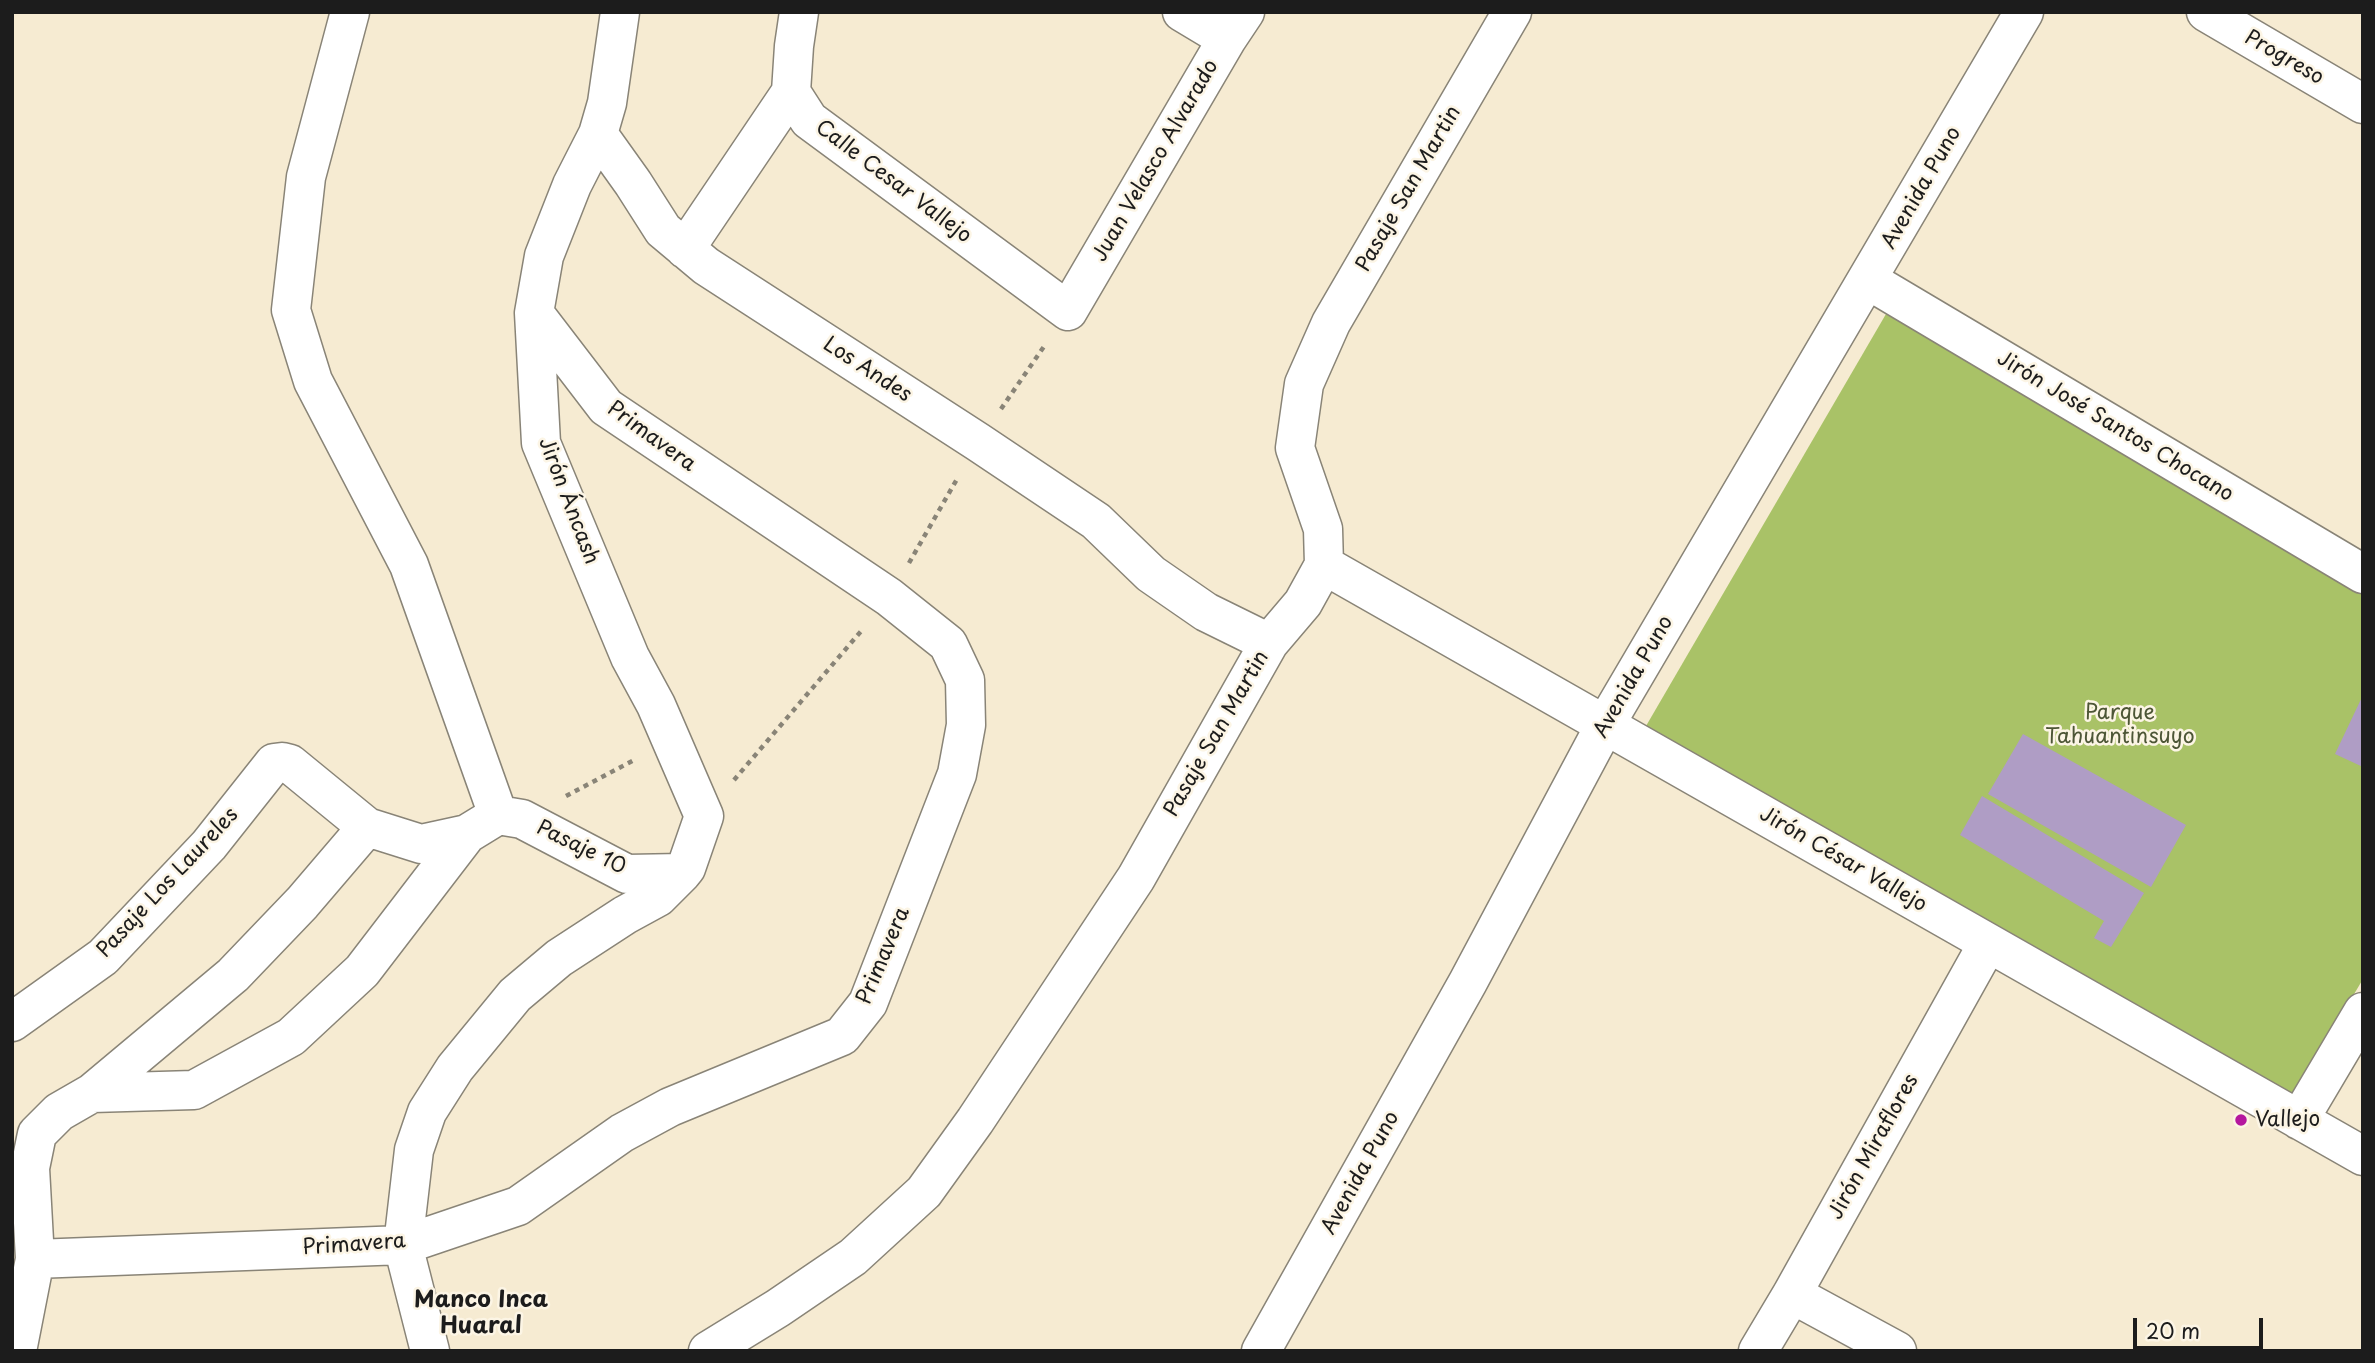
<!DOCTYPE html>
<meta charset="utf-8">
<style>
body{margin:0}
#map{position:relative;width:2375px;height:1363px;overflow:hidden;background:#f6ebd2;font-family:"Playpen Sans",sans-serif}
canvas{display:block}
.frame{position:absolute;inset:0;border:14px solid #1c1c1c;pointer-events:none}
.scale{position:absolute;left:2133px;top:1318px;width:130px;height:32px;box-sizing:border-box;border:4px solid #1c1c1c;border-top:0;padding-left:9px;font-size:21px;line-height:24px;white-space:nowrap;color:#1c1c1c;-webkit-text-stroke:5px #fcf5e5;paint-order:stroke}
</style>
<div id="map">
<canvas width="2375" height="1363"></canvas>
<div class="frame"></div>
<div class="scale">20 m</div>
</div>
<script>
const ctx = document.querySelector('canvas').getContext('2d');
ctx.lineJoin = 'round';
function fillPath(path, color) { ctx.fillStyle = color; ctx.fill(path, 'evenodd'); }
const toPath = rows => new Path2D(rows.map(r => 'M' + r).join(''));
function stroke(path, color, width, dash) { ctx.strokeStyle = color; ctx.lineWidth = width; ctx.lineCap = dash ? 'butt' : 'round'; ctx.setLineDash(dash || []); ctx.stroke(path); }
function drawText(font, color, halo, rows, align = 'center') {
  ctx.font = font + ' "Playpen Sans",sans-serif'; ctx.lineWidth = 5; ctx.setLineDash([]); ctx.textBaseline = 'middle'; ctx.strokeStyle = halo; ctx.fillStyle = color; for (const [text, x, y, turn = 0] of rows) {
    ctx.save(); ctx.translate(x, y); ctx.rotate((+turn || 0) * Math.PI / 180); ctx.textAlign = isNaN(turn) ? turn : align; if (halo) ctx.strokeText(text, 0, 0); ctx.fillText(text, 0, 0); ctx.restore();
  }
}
const green = toPath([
 [1886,314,2363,588,2363,979,2290,1102,1646,726]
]);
const building = toPath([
 [2363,695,2363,767,2335,754],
 [2023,734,2186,825,2151,887,1988,794],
 [1982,796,2144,893,2111,947,2094,938,2104,921,1960,835]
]);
const path = toPath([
 [1001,409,1045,345],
 [909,563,957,479],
 [734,780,862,630],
 [566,796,636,759]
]);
const minor = toPath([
 [350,12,306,177,291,310,313,381,409,565,498,815],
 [620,12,607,103,598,134,633,183,663,230,706,266,978,442,1096,521,1151,574,1206,612,1269,643],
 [799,12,794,46,791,92,809,120,1068,311,1227,39,1245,12],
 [1182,12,1227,39],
 [2206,12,2363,104],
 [685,249,791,92],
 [1868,280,2363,574],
 [1324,565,2363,1156],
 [12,1022,103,957,209,845,274,763,282,762,290,764,367,827,421,844,467,834,498,815,522,819,627,874,682,873],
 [92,1093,194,1090,291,1037,362,971,467,834],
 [2299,1120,2363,1012],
 [35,1259,403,1245,518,1206,622,1133,670,1107,842,1036,868,1003,957,774,966,725,965,680,948,644,889,597,606,407,534,313],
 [1792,1294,1897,1351],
 [17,1351,35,1259,30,1168,37,1134,59,1112,92,1093,233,975,302,903,367,827],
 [430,1351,403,1245,414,1150,427,1112,455,1068,515,995,559,958,625,915,658,897,682,873,686,868,704,816,656,705,630,657,541,443,534,313,544,256,572,185,598,134],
 [708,1351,778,1308,853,1257,924,1192,975,1121,1136,878,1269,643,1303,603,1324,565,1323,529,1295,448,1304,384,1331,323,1512,12],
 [1261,1351,1468,982,1605,725,2024,12],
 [1758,1351,1792,1294,1988,943]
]);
const markers = [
 [2241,1120,7,"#b5179e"]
];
const streetNames = [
 ["Progreso",2284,58,30],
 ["Juan Velasco Alvarado",1156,161,-60],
 ["Calle Cesar Vallejo",893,182,37],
 ["Avenida Puno",1922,188,-60],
 ["Pasaje San Martin",1409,189,-60],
 ["Los Andes",867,370,33],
 ["Jirón José Santos Chocano",2115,427,31],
 ["Primavera",651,437,36],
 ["Jirón Áncash",568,501,69],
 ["Avenida Puno",1634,677,-60],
 ["Pasaje San Martin",1217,734,-60],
 ["Pasaje 10",581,848,26],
 ["Jirón César Vallejo",1843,860,30],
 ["Pasaje Los Laureles",168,883,-47],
 ["Primavera",884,956,-67],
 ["Jirón Miraflores",1874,1147,-61],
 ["Avenida Puno",1361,1173,-61],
 ["Primavera",354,1245,-4]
];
const parkNames = [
 ["Parque",2120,713],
 ["Tahuantinsuyo",2120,737]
];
const poiNames = [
 ["Vallejo",2255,1120]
];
const neighbourhoodNames = [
 ["Manco Inca",481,1301],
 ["Huaral",481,1327]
];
fillPath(green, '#a9c267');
fillPath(building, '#af9dc5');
stroke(minor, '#898477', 41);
stroke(path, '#898477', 4.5, [5, 5]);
stroke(minor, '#fff', 38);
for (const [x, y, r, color] of markers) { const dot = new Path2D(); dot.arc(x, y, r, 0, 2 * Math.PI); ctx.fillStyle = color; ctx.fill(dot); stroke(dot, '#fcf5e5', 2.5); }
drawText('21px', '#1c1c1c', '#fcf5e5', streetNames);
drawText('21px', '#4d5636', '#fcf5e5', parkNames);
drawText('21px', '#1c1c1c', '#fcf5e5', poiNames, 'left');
drawText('bold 23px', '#1c1c1c', '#fcf5e5', neighbourhoodNames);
</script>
